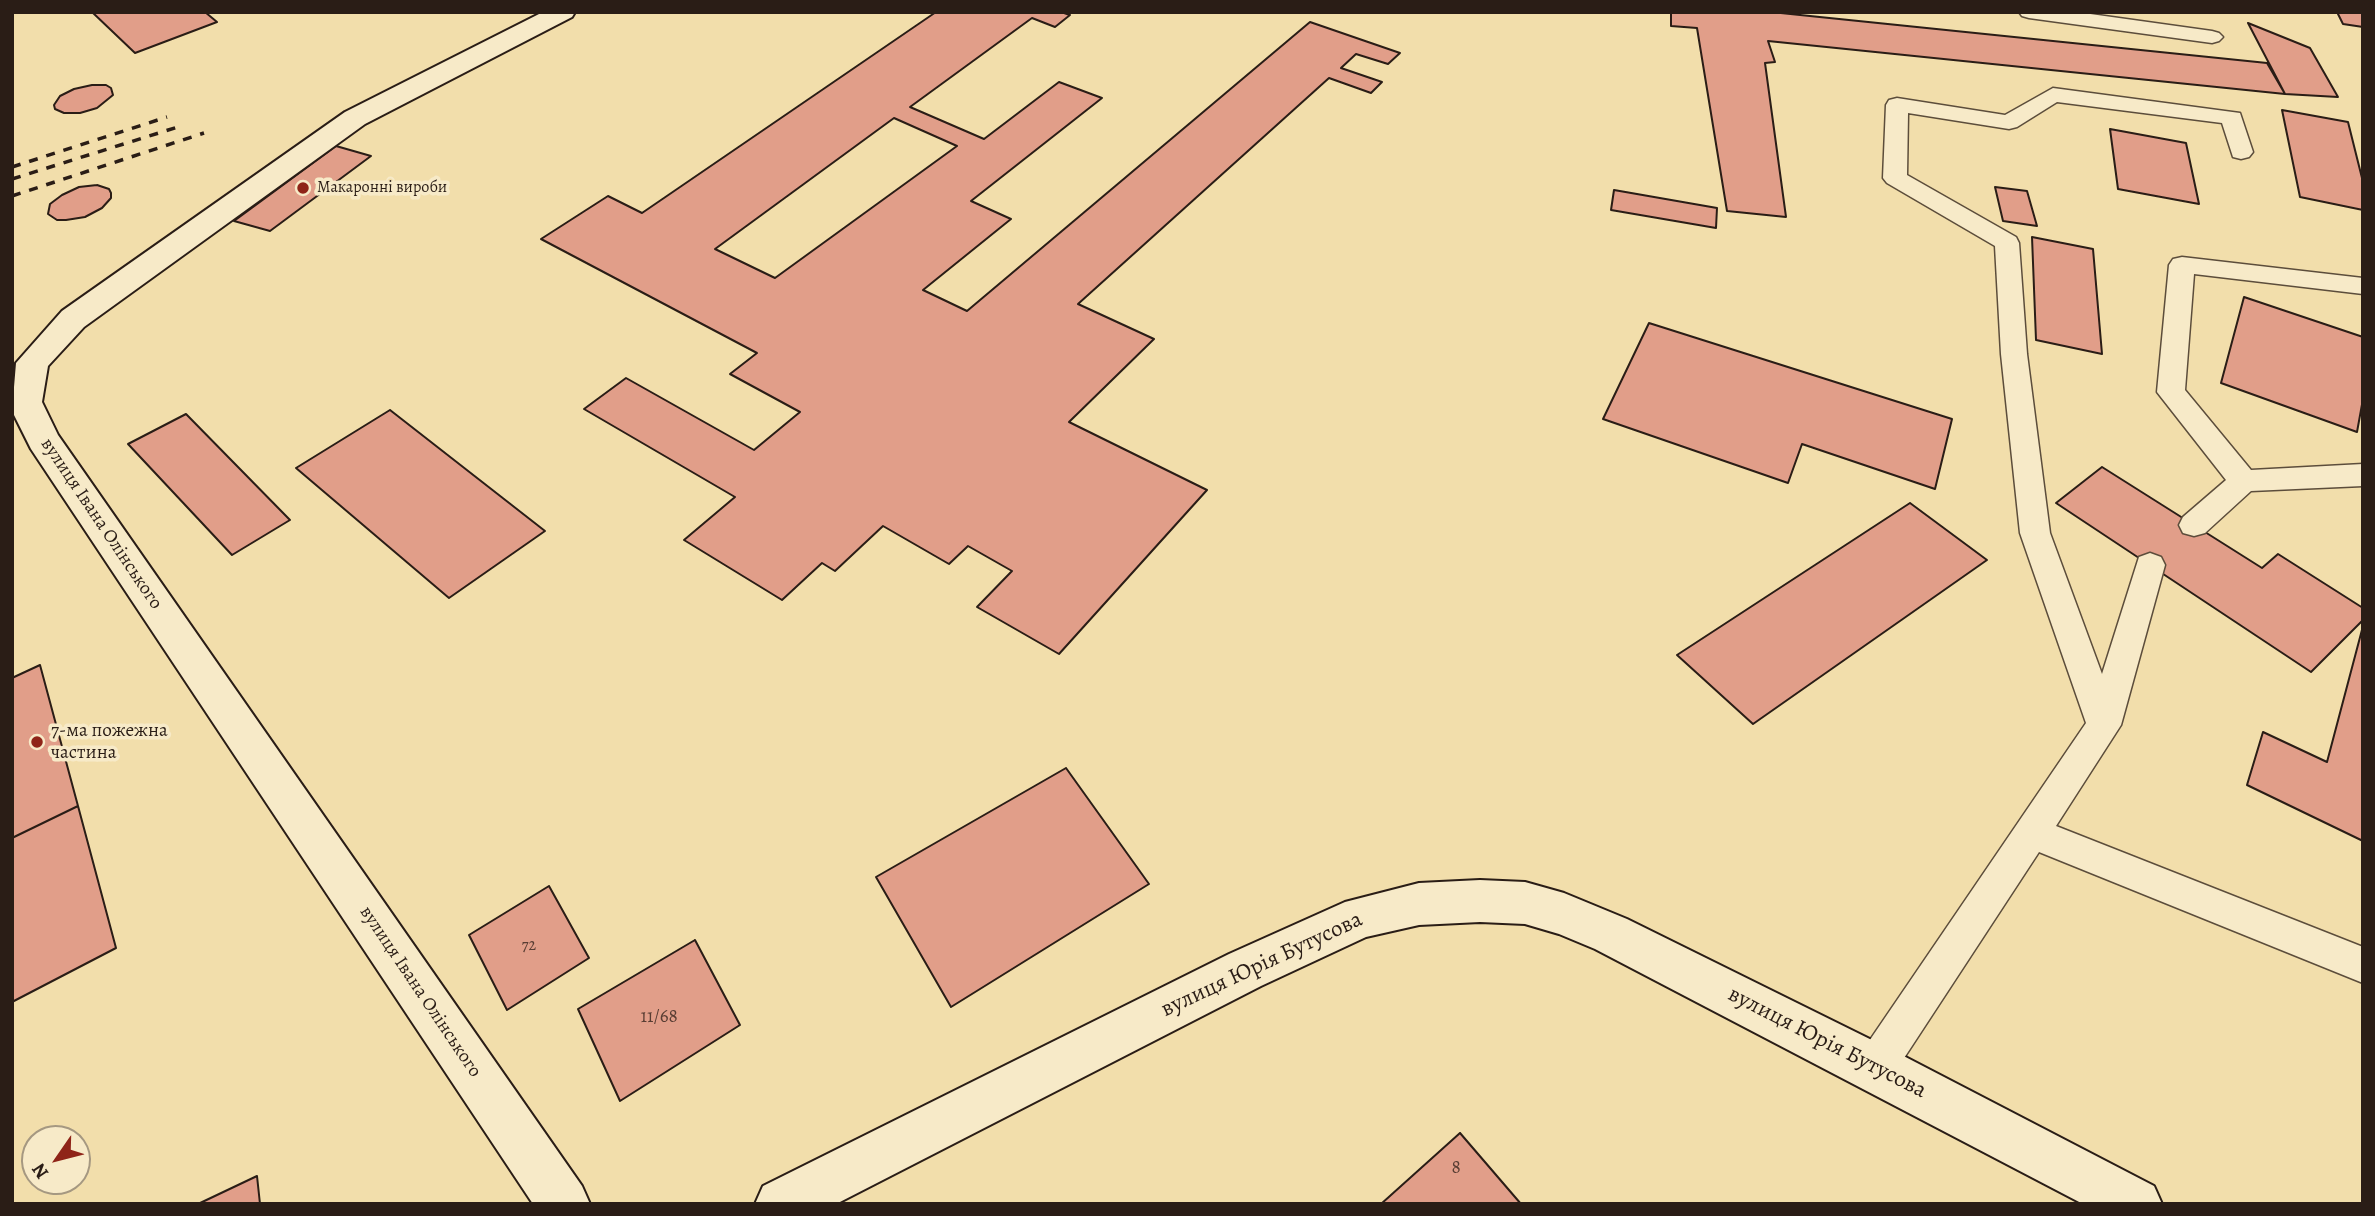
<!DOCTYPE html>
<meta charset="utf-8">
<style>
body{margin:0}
#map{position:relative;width:2375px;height:1216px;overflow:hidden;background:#f2deab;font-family:Alegreya,serif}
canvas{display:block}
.frame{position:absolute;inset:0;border:14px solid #2a1d16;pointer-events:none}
.north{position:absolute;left:21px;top:1125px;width:70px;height:70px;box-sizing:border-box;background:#f7eac8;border:2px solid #a59881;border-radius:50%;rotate:235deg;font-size:19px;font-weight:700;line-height:28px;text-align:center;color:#2a1d16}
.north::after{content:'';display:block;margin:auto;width:24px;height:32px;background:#8f2418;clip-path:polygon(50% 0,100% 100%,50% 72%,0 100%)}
</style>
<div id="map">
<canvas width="2375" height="1216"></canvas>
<div class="frame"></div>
<div class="north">N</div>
</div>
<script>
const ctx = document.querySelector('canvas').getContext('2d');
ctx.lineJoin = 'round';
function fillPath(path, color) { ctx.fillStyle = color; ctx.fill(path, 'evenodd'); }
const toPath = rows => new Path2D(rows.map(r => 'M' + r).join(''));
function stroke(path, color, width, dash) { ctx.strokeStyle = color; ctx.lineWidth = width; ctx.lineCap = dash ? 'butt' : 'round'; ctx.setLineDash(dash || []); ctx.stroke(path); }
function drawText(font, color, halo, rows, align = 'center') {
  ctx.font = font + ' Alegreya,serif'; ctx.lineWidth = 7; ctx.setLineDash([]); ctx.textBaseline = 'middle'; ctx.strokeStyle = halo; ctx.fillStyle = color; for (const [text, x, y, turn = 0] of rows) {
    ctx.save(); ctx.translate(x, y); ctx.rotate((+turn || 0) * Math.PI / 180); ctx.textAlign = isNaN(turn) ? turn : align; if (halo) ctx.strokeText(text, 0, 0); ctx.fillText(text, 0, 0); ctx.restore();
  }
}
const building = toPath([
 [92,12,205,12,217,22,135,53,92,12],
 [936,12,1061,12,1070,15,1055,27,1032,18,910,107,984,139,1059,82,1102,98,971,201,1011,219,923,290,967,311,1310,22,1400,53,1388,64,1356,54,1341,68,1382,82,1371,93,1329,78,1078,304,1154,339,1069,422,1207,490,1059,654,977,607,1012,571,968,546,949,564,883,526,835,571,822,563,782,600,684,540,735,497,584,409,626,378,754,450,800,412,730,374,757,353,541,239,608,196,642,213,936,12],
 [894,118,957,146,775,278,715,249,894,118],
 [1671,12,1771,12,2267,63,2285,94,1768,41,1775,62,1765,63,1786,217,1727,211,1697,28,1671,26,1671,12],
 [2337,12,2363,12,2363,27,2343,24,2337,12],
 [2248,23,2310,48,2338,97,2285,94,2248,23],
 [92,85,106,85,111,88,113,95,97,108,80,113,64,113,55,109,54,105,60,96,74,89,92,85],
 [2282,110,2348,122,2363,182,2363,210,2300,197,2282,110],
 [2110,129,2186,143,2199,204,2118,189,2110,129],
 [336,146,371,156,270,231,234,221,336,146],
 [97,185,109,189,111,193,111,198,102,208,85,217,66,220,57,220,48,214,50,204,62,195,79,187,97,185],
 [1995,187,2027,191,2037,226,2003,221,1995,187],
 [1614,190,1717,208,1716,228,1611,210,1614,190],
 [2032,237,2093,249,2102,354,2036,340,2032,237],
 [2244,297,2363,337,2363,399,2357,432,2221,383,2244,297],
 [1649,323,1952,419,1935,489,1802,444,1788,483,1603,419,1649,323],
 [390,410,545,531,449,598,296,468,390,410],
 [186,414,290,520,232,555,128,444,186,414],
 [2102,467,2262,568,2278,554,2363,608,2363,620,2311,672,2056,503,2102,467],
 [1910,503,1987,560,1753,724,1677,655,1910,503],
 [2363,626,2363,841,2247,785,2263,732,2327,762,2363,626],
 [40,665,78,806,12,838,12,678,40,665],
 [1066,768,1149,884,951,1007,876,877,1066,768],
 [78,806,116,948,12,1002,12,838,78,806],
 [549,886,589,958,507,1010,469,935,549,886],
 [695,940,740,1025,620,1101,578,1009,695,940],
 [1460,1133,1521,1204,1381,1204,1460,1133],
 [257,1176,260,1204,198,1204,257,1176]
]);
const lane = toPath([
 [2019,12,2076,12,2212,31,2219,33,2223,37,2219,41,2212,43,2029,18,2022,16,2019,12],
 [2053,88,2240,113,2253,152,2249,157,2241,159,2233,157,2222,123,2057,102,2017,127,2009,129,1908,113,1907,175,2016,237,2019,243,2027,354,2050,533,2102,674,2139,557,2150,553,2161,557,2165,565,2121,725,2056,826,2363,947,2363,983,2039,852,1889,1081,1875,1087,1861,1081,1855,1067,1861,1053,2086,723,2020,533,2001,354,1995,246,1887,183,1883,178,1886,105,1889,100,1897,98,2005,115,2053,88],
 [2182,257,2363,278,2363,294,2194,274,2185,390,2251,470,2363,464,2363,486,2251,491,2205,533,2194,536,2183,533,2179,525,2183,517,2226,480,2157,392,2169,265,2173,259,2182,257]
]);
const secondary = toPath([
 [543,12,575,12,572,17,365,124,84,327,48,366,42,402,58,435,582,1186,590,1204,533,1204,31,449,12,411,16,363,62,311,345,112,543,12],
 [1480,880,1525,882,1564,893,1627,919,1892,1050,2154,1186,2162,1204,2083,1204,1595,949,1559,934,1525,924,1480,922,1419,925,1366,937,1261,986,836,1204,755,1204,763,1186,1229,954,1345,902,1419,883,1480,880]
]);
const rail = toPath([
 [12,167,167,117],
 [12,179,181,126],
 [12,196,204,133]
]);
const markers = [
 [303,188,7,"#8f2418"],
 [37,742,7,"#8f2418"]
];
const farPoinames = [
 ["Макаронні вироби",317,188]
];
const numberNames = [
 ["72",529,946]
];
const streetNames = [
 ["вулиця Івана Олінського",101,524,56],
 ["вулиця Івана Олінського",420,992,56]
];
const poiNames = [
 ["7-ма пожежна",51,731],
 ["частина",51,753]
];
const nearNumbernames = [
 ["11/68",659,1017],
 ["8",1456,1168]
];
const nearStreetnames = [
 ["вулиця Юрія Бутусова",1262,965,-25],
 ["вулиця Юрія Бутусова",1827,1043,27]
];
fillPath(building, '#e19e89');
stroke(building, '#2a1d16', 2);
stroke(lane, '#5c4d3b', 3);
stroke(secondary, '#2a1d16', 4);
fillPath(lane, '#f7eac8');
fillPath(secondary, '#f7eac8');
stroke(rail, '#2a1d16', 3.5, [9, 9]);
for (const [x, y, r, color] of markers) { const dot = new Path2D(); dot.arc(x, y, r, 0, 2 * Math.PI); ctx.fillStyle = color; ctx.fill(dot); stroke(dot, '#f7eac8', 2.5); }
drawText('16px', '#2a1d16', '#f7eac8', farPoinames, 'left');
drawText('16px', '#583d33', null, numberNames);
drawText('19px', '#2a1d16', '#f7eac8', streetNames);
drawText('19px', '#2a1d16', '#f7eac8', poiNames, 'left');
drawText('19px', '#583d33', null, nearNumbernames);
drawText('23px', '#2a1d16', '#f7eac8', nearStreetnames);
</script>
